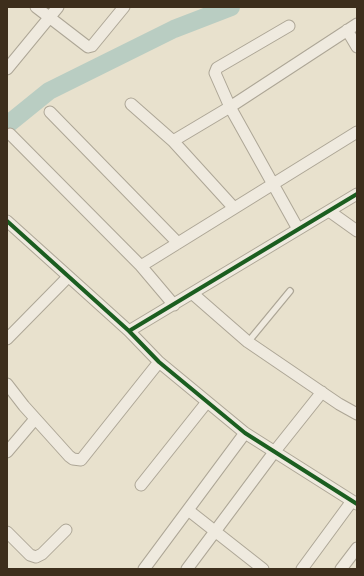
<!DOCTYPE html>
<style>
body{margin:0}
#map{position:relative;width:364px;height:576px;overflow:hidden;background:#e8e1cd;font-family:Literata,serif}
canvas{display:block}
.frame{position:absolute;inset:0;border:8px solid #3d2e1c;pointer-events:none}
</style>
<div id="map">
<canvas width="364" height="576"></canvas>
<div class="frame"></div>
</div>
<script>
const ctx = document.querySelector('canvas').getContext('2d');
ctx.lineJoin = 'round';
const toPath = rows => new Path2D(rows.map(r => 'M' + r).join(''));
function stroke(path, color, width, dash) { ctx.strokeStyle = color; ctx.lineWidth = width; ctx.lineCap = dash ? 'butt' : 'round'; ctx.setLineDash(dash || []); ctx.stroke(path); }
const river = toPath([
 [7,125,49,91,174,29,231,7]
]);
const lane = toPath([
 [248,342,290,291]
]);
const street = toPath([
 [36,7,88,47,92,46,124,7],
 [289,26,217,68,215,73,230,107,298,229],
 [347,30,357,47],
 [7,69,58,7],
 [131,104,173,141,234,208],
 [50,112,178,243],
 [10,134,141,266,174,305],
 [173,141,230,107,357,24],
 [329,211,357,231],
 [7,221,129,331,159,362,245,433,357,504],
 [141,266,357,132],
 [193,294,248,342,339,404,357,414],
 [129,331,357,194],
 [7,339,68,277],
 [7,384,24,406,69,456,73,459,81,460,159,362],
 [7,452,35,419],
 [141,485,207,402],
 [188,510,263,569],
 [7,532,30,555,36,557,42,554,66,530],
 [144,569,245,433],
 [187,569,275,451,322,392],
 [302,569,352,501],
 [341,569,357,548]
]);
const cycleway = toPath([
 [7,221,129,331,159,362,245,433,357,504],
 [129,331,357,194]
]);
stroke(river, '#b9cdc2', 18);
stroke(lane, '#ada696', 8);
stroke(street, '#ada696', 13);
stroke(lane, '#efeadf', 5.5);
stroke(street, '#efeadf', 11);
stroke(cycleway, '#1b5e20', 4);
</script>
